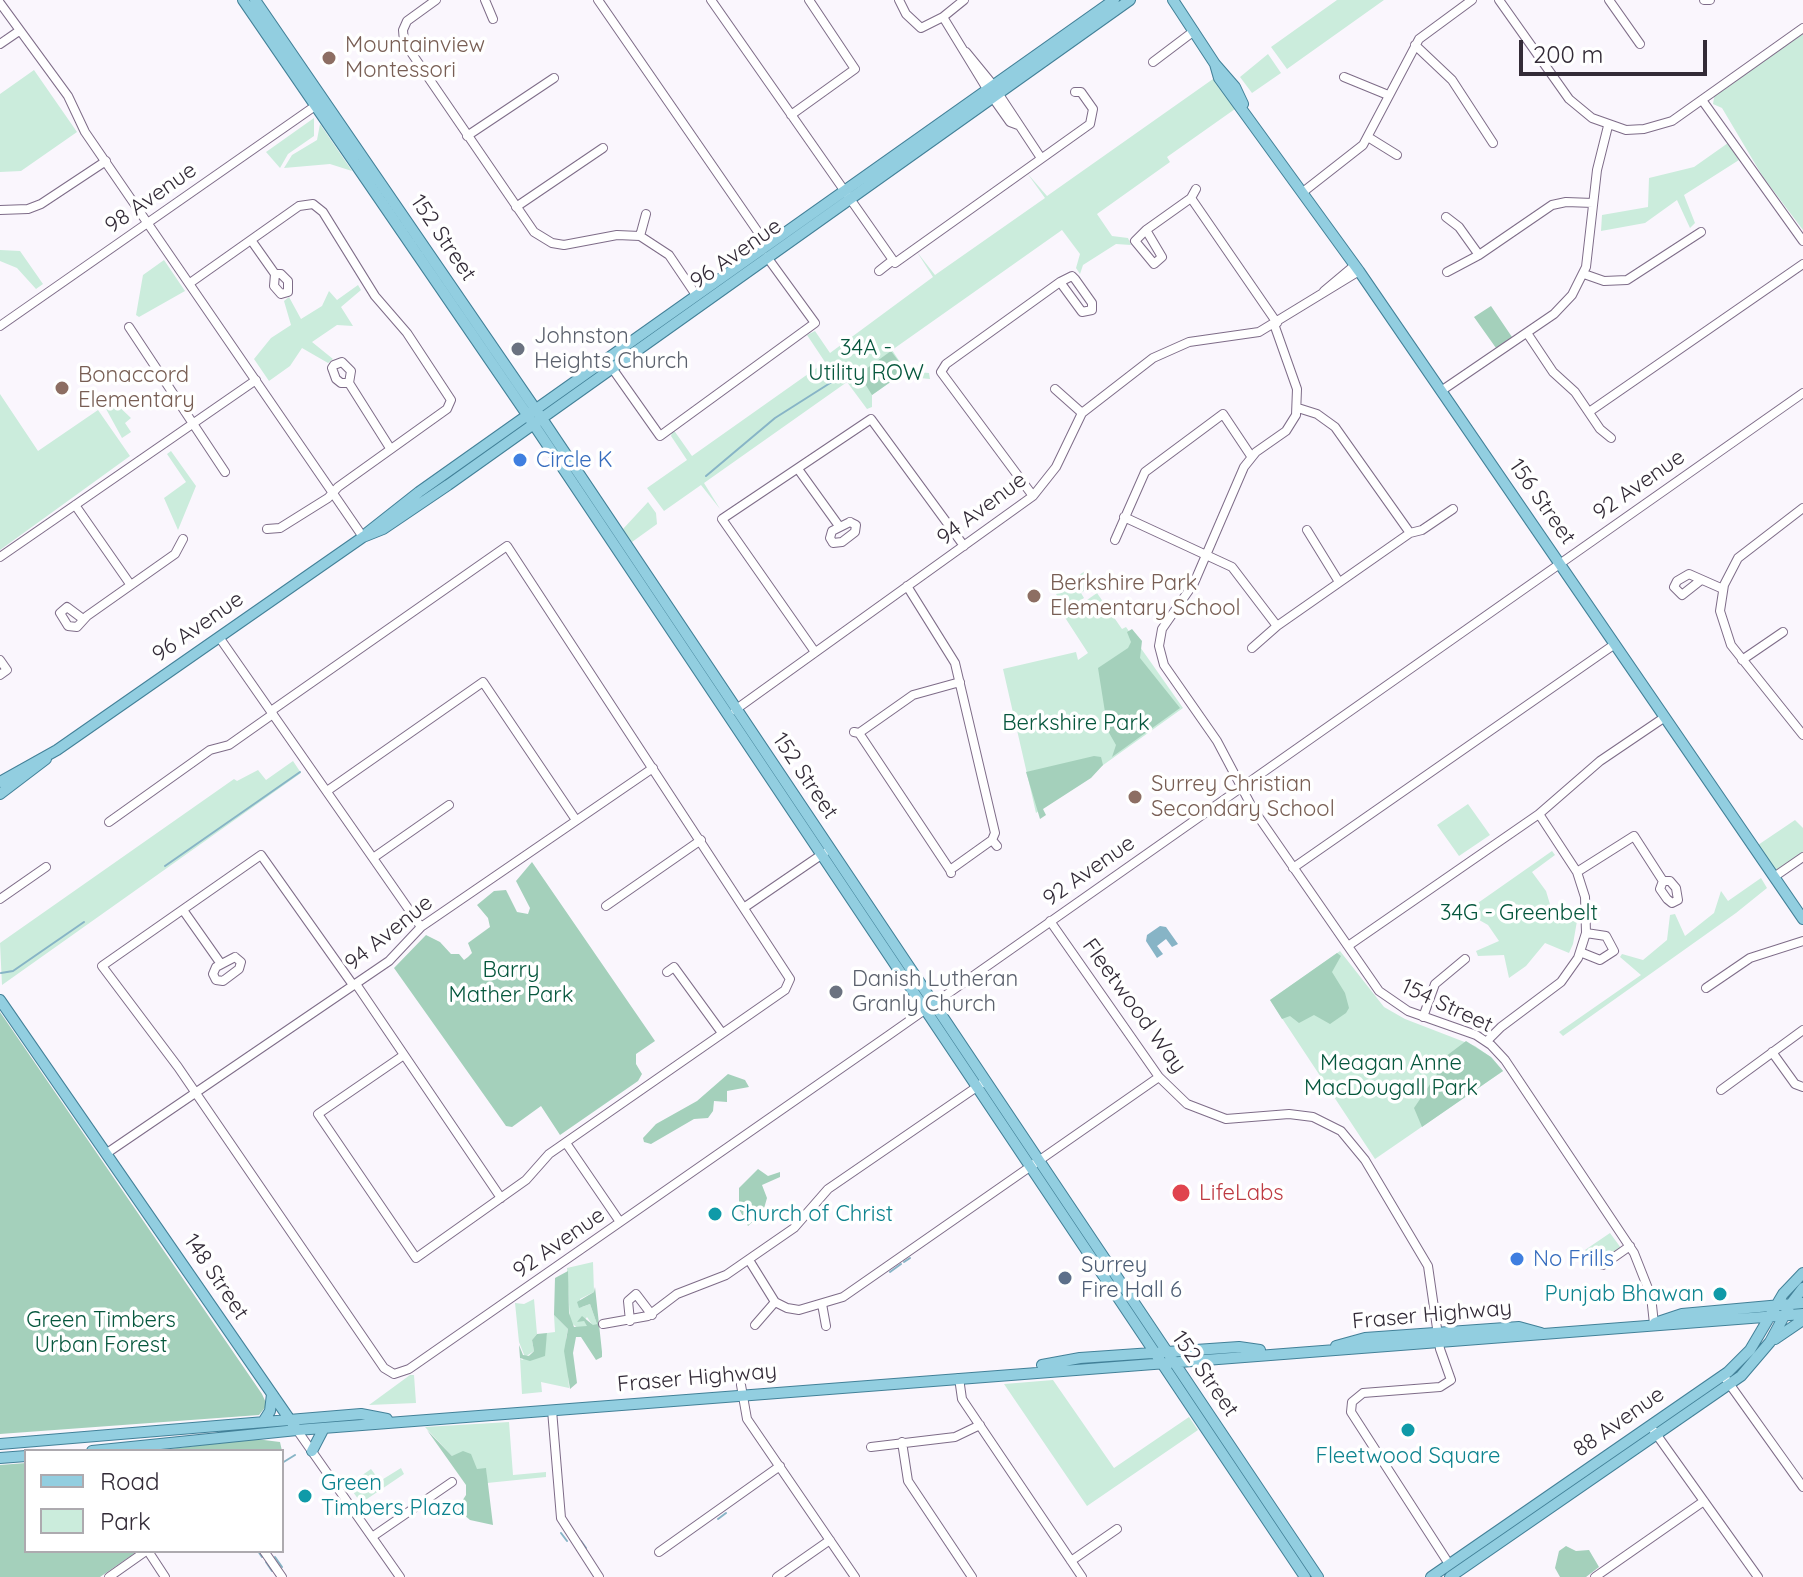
<!DOCTYPE html>
<style>
body{margin:0}
#map{position:relative;width:1803px;height:1577px;overflow:hidden;background:#faf6fd;font-family:Quicksand,sans-serif}
canvas{display:block}
.legend{position:absolute;left:24px;top:1449px;width:260px;height:104px;box-sizing:border-box;background:#fff;border:2px solid #adaaaf;margin:0;padding:10px 14px;list-style:none;font-size:24px;color:#332b37}
.legend li{display:flex;align-items:center;gap:16px;height:40px}
.legend b{width:40px;border:2px solid #adaaaf}
.scale{position:absolute;left:1519px;top:40px;width:188px;height:36px;box-sizing:border-box;border:4px solid #332b37;border-top:0;padding-left:10px;font-size:24px;line-height:28px;white-space:nowrap;color:#332b37;-webkit-text-stroke:6px #fff;paint-order:stroke}
</style>
<div id="map">
<canvas width="1803" height="1577"></canvas>
<ul class="legend">
<li><b style="height:10px;background:#92cee0"></b>Road</li>
<li><b style="height:22px;background:#cbecdc"></b>Park</li>
</ul>
<div class="scale">200 m</div>
</div>
<script>
const ctx = document.querySelector('canvas').getContext('2d');
ctx.lineJoin = 'round';
function fillPath(path, color) { ctx.fillStyle = color; ctx.fill(path, 'evenodd'); }
const toPath = rows => new Path2D(rows.map(r => 'M' + r).join(''));
function stroke(path, color, width, dash) { ctx.strokeStyle = color; ctx.lineWidth = width; ctx.lineCap = dash ? 'butt' : 'round'; ctx.setLineDash(dash || []); ctx.stroke(path); }
function drawText(font, color, halo, rows, align = 'center') {
  ctx.font = font + ' Quicksand,sans-serif'; ctx.lineWidth = 7; ctx.setLineDash([]); ctx.textBaseline = 'middle'; ctx.strokeStyle = halo; ctx.fillStyle = color; for (const [text, x, y, turn = 0] of rows) {
    ctx.save(); ctx.translate(x, y); ctx.rotate((+turn || 0) * Math.PI / 180); ctx.textAlign = isNaN(turn) ? turn : align; if (halo) ctx.strokeText(text, 0, 0); ctx.fillText(text, 0, 0); ctx.restore();
  }
}
const green = toPath([
 [1337,0,1384,0,1287,69,1271,47],
 [1803,33,1803,230,1763,177,1722,108,1713,104,1715,92],
 [1268,54,1281,73,1252,93,1240,77],
 [34,70,77,132,21,171,0,172,0,94],
 [1213,79,1235,109,1167,157,1170,162,1097,214,1112,236,1128,238,1131,245,1116,244,1083,265,1080,274,1076,268,1080,254,1062,230,892,350,906,371,929,373,930,379,899,376,872,395,872,407,867,409,847,382,704,483,720,509,701,485,664,511,647,488,687,460,671,436,673,429,692,456,825,362,807,335,815,331,830,353,933,277,917,252,935,275,1045,198,1027,173,1047,196],
 [314,118,314,136,288,154,280,168,266,152],
 [320,124,352,171,330,164,284,168,292,155,317,140],
 [1728,143,1739,160,1684,195,1695,223,1690,228,1677,200,1645,223,1601,231,1602,215,1648,207,1649,178,1694,167],
 [0,250,20,251,43,284,36,289,17,268,0,261],
 [164,260,185,291,139,317,136,315,143,275],
 [358,285,361,290,341,307,353,326,337,325,312,342,333,359,328,363,302,348,290,366,269,381,254,359,271,338,291,325,284,301,289,297,301,319,322,306,329,291,337,300],
 [0,394,38,451,98,410,130,456,0,550],
 [113,401,131,418,125,423,131,432,122,438,105,407],
 [171,451,196,486,178,530,164,498,186,482,167,454],
 [648,502,656,513,657,524,632,542,623,529],
 [1085,571,1094,584,1081,593,1084,598,1072,606,1065,596,1060,600,1056,594,1062,591,1060,588],
 [1097,593,1122,629,1126,627,1183,708,1036,813,1003,669,1076,652,1078,660,1088,653,1064,616],
 [293,761,301,773,2,985,0,943,234,779,237,781,258,770,266,780],
 [1468,804,1490,835,1459,856,1437,825],
 [1795,820,1803,828,1803,854,1776,870,1758,845],
 [1552,851,1555,855,1532,872,1546,891,1555,921,1577,921,1573,944,1569,953,1545,943,1526,966,1509,978,1504,955,1478,956,1476,951,1499,941,1488,925,1465,912],
 [1761,878,1767,888,1736,913,1563,1036,1559,1032,1641,975,1620,957,1622,954,1643,960,1667,940,1670,915,1675,914,1685,936,1714,913,1721,891,1728,901],
 [1340,951,1384,1007,1405,1019,1475,1046,1492,1058,1503,1071,1375,1159,1270,1000],
 [1610,1233,1621,1248,1595,1265,1585,1250],
 [593,1262,594,1292,580,1299,582,1307,590,1304,597,1324,593,1326,587,1317,584,1321,588,1326,579,1329,570,1322,567,1268],
 [534,1299,537,1334,532,1340,534,1351,525,1357,519,1342,515,1303,524,1304],
 [554,1315,568,1329,566,1339,569,1388,541,1382,542,1392,522,1394,520,1358,522,1360,545,1345,547,1333,555,1332],
 [410,1375,414,1375,416,1403,369,1405],
 [1053,1380,1114,1468,1189,1417,1198,1430,1087,1506,1004,1384],
 [509,1422,513,1475,546,1472,546,1477,487,1483,486,1469,476,1469,452,1456,425,1427],
 [401,1468,404,1474,361,1503,348,1485,371,1469,380,1481]
]);
const forest = toPath([
 [1491,306,1512,337,1496,348,1474,317],
 [891,351,906,371,872,395,859,374],
 [1132,629,1142,641,1140,658,1180,708,1112,757,1116,745,1108,731,1098,668,1128,648,1131,642,1127,632],
 [1094,756,1101,757,1103,765,1091,778,1043,809,1046,815,1040,819,1026,772],
 [532,862,655,1041,636,1054,636,1064,642,1074,638,1081,560,1135,541,1106,512,1127,506,1126,394,968,426,935,440,942,451,954,459,954,464,960,468,957,472,953,468,943,490,927,488,918,477,905,494,891,506,890,517,912,528,914,530,908,516,881],
 [1337,953,1341,956,1332,972,1345,993,1349,1008,1346,1013,1330,1024,1314,1015,1299,1023,1290,1016,1282,1019,1270,1000],
 [0,1012,262,1394,267,1405,259,1415,0,1434],
 [1466,1041,1491,1057,1503,1071,1422,1127,1414,1108,1437,1074,1441,1060],
 [728,1074,745,1080,749,1087,727,1091,727,1102,714,1101,713,1111,708,1118,694,1119,651,1144,644,1142,643,1138,656,1124,697,1101],
 [758,1169,768,1176,780,1172,780,1177,762,1185,767,1198,763,1212,748,1226,739,1209,739,1188],
 [568,1271,569,1313,574,1327,587,1326,584,1321,577,1322,582,1316,593,1325,597,1324,590,1304,579,1308,577,1302,594,1292,595,1287,602,1352,602,1357,596,1360,581,1337,576,1337,573,1353,577,1383,570,1389,564,1351,568,1329,554,1315,555,1278],
 [547,1333,545,1356,530,1361,520,1358,519,1345,523,1355,529,1356,534,1351,532,1340,537,1334],
 [427,1430,452,1456,463,1451,471,1454,477,1469,486,1468,493,1525,470,1520,457,1509,466,1495,466,1485],
 [256,1439,280,1442,282,1451,151,1451],
 [26,1463,26,1551,138,1551,100,1577,0,1577,0,1465],
 [1566,1546,1576,1551,1589,1550,1599,1567,1586,1577,1560,1577,1555,1568,1559,1551]
]);
const water = toPath([
 [1160,926,1166,927,1178,944,1172,947,1166,939,1157,946,1163,954,1157,958,1146,941,1147,935]
]);
const stream = toPath([
 [706,476,775,418,838,378],
 [165,866,300,772],
 [1,973,13,971,84,922],
 [904,1262,910,1258],
 [890,1272,901,1264],
 [282,1463,295,1455],
 [718,1519,726,1513],
 [561,1533,567,1541],
 [581,1541,586,1548],
 [258,1551,262,1557],
 [272,1551,272,1552],
 [275,1557,282,1567],
 [266,1562,272,1571]
]);
const minor = toPath([
 [436,0,407,21,403,30,404,42,534,232,552,243,564,245,617,235,640,236,669,255,696,295],
 [485,0,493,19],
 [598,0,767,245],
 [711,0,895,263,1090,124,1093,109,1081,92,1075,92],
 [899,0,906,14,921,28,943,17,987,89],
 [1499,0,1569,99,1592,118,1626,130,1644,129,1672,121,1803,28],
 [1609,0,1640,44],
 [1704,0,1710,0],
 [0,3,68,96,85,132,363,537],
 [943,17,964,0],
 [0,44,19,31],
 [1415,45,1452,80,1493,143],
 [966,52,993,85],
 [1153,62,1194,31],
 [1344,77,1388,95],
 [998,93,1041,158],
 [993,98,1010,122,1018,125],
 [1702,100,1803,241],
 [791,115,855,69,809,0],
 [467,136,554,78],
 [1368,137,1397,155],
 [1196,189,1191,198,1277,323],
 [1303,192,1363,145,1419,39,1472,0],
 [516,207,603,148],
 [0,210,28,209,41,204,106,161],
 [1446,217,1459,227,1479,255],
 [1146,230,1135,241,1154,264,1162,257,1146,230,1191,198],
 [640,236,646,214],
 [251,240,275,274,274,286,281,294,288,292,288,281,281,274,275,274],
 [879,271,893,260],
 [1447,272,1479,255,1552,205,1566,202,1593,203],
 [1584,274,1604,281,1627,280,1701,232],
 [190,283,299,206,313,204,323,212,375,296,407,333,451,400,447,409,338,487,328,498,280,528,267,529],
 [1324,291,1355,265],
 [1274,324,1297,389,1296,415,1286,431,1256,452,1244,467,1194,583,1162,629,1159,646,1164,665,1217,741,1253,809,1379,991,1408,1011,1476,1035,1491,1045,1505,1060,1634,1253,1651,1296,1654,1324],
 [0,326,318,104],
 [129,327,225,472],
 [1527,333,1553,372,1575,392,1600,429,1611,438],
 [612,368,660,436,815,323,767,257],
 [349,383,341,383,336,379,332,368,334,365,342,362,351,371,349,383,390,448],
 [1055,389,1082,413],
 [1441,391,1554,314,1572,295,1586,267,1597,170,1608,126],
 [1298,408,1317,414,1335,427,1410,533],
 [1589,412,1803,264],
 [798,469,839,526],
 [1033,496,941,372,946,364,1060,282,1082,312,1092,310,1092,303,1075,279,1072,276,1060,282],
 [75,505,130,584],
 [1803,508,1738,558,1724,585,1720,611,1731,645,1803,735],
 [1124,517,1232,567,1277,626],
 [850,522,856,525,855,532,842,542,833,543,830,538,832,531,850,522],
 [1307,530,1339,582],
 [1115,540,1145,472,1223,414,1251,456],
 [0,557,256,380],
 [1701,580,1682,595,1674,587,1677,581,1689,574,1723,589],
 [907,586,955,663,995,833,992,840,997,846],
 [83,619,67,607,60,613,68,626,77,627,87,616,175,554,183,539],
 [219,637,421,927],
 [1252,648,1277,626,1410,533,1422,530,1453,509],
 [815,652,722,519,871,419,964,546],
 [0,660,7,670,0,675],
 [1742,660,1783,632],
 [735,710,1033,496,1056,467,1082,413,1153,358,1189,342,1259,332,1359,271],
 [271,711,507,546,790,979,785,990,549,1154,526,1180,416,1258,318,1114,404,1055],
 [854,732,859,733,950,870],
 [859,733,913,695,960,682],
 [327,791,483,682,576,820],
 [109,822,210,750,229,745,273,714],
 [373,858,449,805],
 [1293,868,1615,644],
 [1577,872,1634,836,1663,881,1670,881,1676,888,1678,900,1672,903,1667,899,1660,889,1663,881],
 [951,873,950,870,992,840],
 [1774,877,1803,857],
 [0,899,46,867],
 [606,906,701,840],
 [745,907,824,853],
 [183,910,221,964],
 [1050,921,1159,1077,1187,1104,1226,1119,1289,1114,1313,1117,1341,1131,1365,1160,1428,1266,1440,1349,1451,1380,1440,1387,1363,1393,1352,1402,1351,1412,1449,1564],
 [1348,946,1539,814,1600,761,1665,717],
 [1580,952,1600,960,1614,951,1606,936,1586,933],
 [235,957,241,962,239,969,223,981,216,980,213,974,216,967,235,957],
 [667,972,674,967,722,1033],
 [356,984,501,1198],
 [353,985,261,855,102,966,178,1067,384,1368,394,1374,409,1369,889,1035,1803,393],
 [1706,988,1750,958,1803,941],
 [1423,1017,1435,984,1465,959],
 [1487,1041,1501,1027,1561,982,1578,958,1586,933,1585,897,1577,872,1539,814],
 [1772,1052,1795,1084,1803,1087],
 [1721,1090,1803,1030],
 [566,1143,620,1222],
 [107,1153,389,961,421,927,653,768],
 [749,1260,775,1302,787,1308,799,1310,843,1297,1159,1077],
 [1603,1265,1630,1246],
 [822,1304,826,1326],
 [630,1321,628,1301,636,1294,652,1315],
 [603,1324,648,1316,677,1294,726,1275,794,1228,828,1189,984,1082],
 [755,1325,775,1302],
 [1723,1375,1803,1487],
 [959,1378,962,1399,1082,1577],
 [741,1385,747,1419,855,1577],
 [552,1410,561,1518,599,1577],
 [297,1430,400,1577],
 [1654,1431,1758,1577],
 [902,1442,908,1481,972,1577],
 [871,1447,955,1437,980,1425],
 [372,1537,452,1482],
 [148,1551,165,1577],
 [264,1551,282,1577],
 [659,1552,780,1466],
 [1071,1561,1117,1529],
 [109,1577,146,1551],
 [777,1577,830,1540],
 [1595,1577,1704,1501]
]);
const major = toPath([
 [243,0,528,416,1305,1577],
 [255,0,547,426,1318,1577],
 [1173,0,1215,64,1235,87,1243,104],
 [1215,64,1219,78,1359,271,1803,919],
 [367,533,419,492,1114,0],
 [0,782,57,750,363,537,383,529,448,485,1130,0],
 [0,794,46,759],
 [0,1000,297,1430],
 [1655,1323,1682,1314,1803,1303],
 [1775,1339,1803,1320],
 [1336,1346,1365,1338,1519,1327,1541,1333],
 [1042,1365,1080,1358,1239,1347,1260,1350],
 [263,1422,270,1411,272,1394],
 [0,1444,361,1414,387,1419],
 [92,1451,297,1430,1803,1314],
 [312,1451,324,1428],
 [0,1458,26,1456],
 [1431,1577,1728,1372,1750,1350,1783,1294,1803,1273],
 [1450,1577,1741,1376,1770,1342,1790,1305,1803,1288]
]);
const markers = [
 [329,58,8,"#8d6e63"],
 [518,349,8,"#6b7280"],
 [62,388,8,"#8d6e63"],
 [520,460,8,"#3f7fe0"],
 [1034,596,8,"#8d6e63"],
 [1135,797,8,"#8d6e63"],
 [836,992,8,"#6b7280"],
 [1181,1193,10,"#e0444e"],
 [715,1214,8,"#0f9aa8"],
 [1517,1259,8,"#3f7fe0"],
 [1065,1278,8,"#5c6f8a"],
 [1720,1294,8,"#0f9aa8"],
 [1408,1430,8,"#0f9aa8"],
 [305,1496,8,"#0f9aa8"]
];
const educationNames = [
 ["Mountainview",345,45],
 ["Montessori",345,70],
 ["Bonaccord",78,375],
 ["Elementary",78,400],
 ["Berkshire Park",1050,583],
 ["Elementary School",1050,608],
 ["Surrey Christian",1151,784],
 ["Secondary School",1151,809]
];
const streetNames = [
 ["98 Avenue",151,198,-35],
 ["152 Street",443,238,56],
 ["96 Avenue",736,254,-35],
 ["92 Avenue",1639,485,-35],
 ["156 Street",1542,502,55],
 ["94 Avenue",982,509,-37],
 ["96 Avenue",198,627,-35],
 ["152 Street",805,776,56],
 ["92 Avenue",1089,871,-35],
 ["94 Avenue",389,933,-39],
 ["Fleetwood Way",1134,1006,54],
 ["154 Street",1447,1006,25],
 ["92 Avenue",559,1243,-35],
 ["148 Street",216,1277,56],
 ["Fraser Highway",1432,1315,-5],
 ["152 Street",1205,1374,55],
 ["Fraser Highway",697,1378,-5],
 ["88 Avenue",1619,1422,-35]
];
const worshipNames = [
 ["Johnston",534,336],
 ["Heights Church",534,361],
 ["Danish Lutheran",852,979],
 ["Granly Church",852,1004]
];
const parkNames = [
 ["34A -",866,348],
 ["Utility ROW",866,373],
 ["Berkshire Park",1076,723],
 ["34G - Greenbelt",1519,913],
 ["Barry",511,970],
 ["Mather Park",511,995],
 ["Meagan Anne",1391,1063],
 ["MacDougall Park",1391,1088],
 ["Green Timbers",101,1320],
 ["Urban Forest",101,1345]
];
const shopNames = [
 ["Circle K",536,460],
 ["No Frills",1533,1259]
];
const healthNames = [
 ["LifeLabs",1199,1193]
];
const cultureNames = [
 ["Church of Christ",731,1214],
 ["Punjab Bhawan",1704,1294,"right"],
 ["Fleetwood Square",1408,1456,"center"],
 ["Green",321,1483],
 ["Timbers Plaza",321,1508]
];
const serviceNames = [
 ["Surrey",1081,1265],
 ["Fire Hall 6",1081,1290]
];
fillPath(green, '#cbecdc');
fillPath(forest, '#a4d0bb');
fillPath(water, '#87b4c6');
stroke(stream, '#87b4c6', 2);
stroke(minor, '#7e6c88', 10);
stroke(major, '#428098', 12);
stroke(minor, '#fff', 8);
stroke(major, '#92cee0', 10);
for (const [x, y, r, color] of markers) { const dot = new Path2D(); dot.arc(x, y, r, 0, 2 * Math.PI); ctx.fillStyle = color; ctx.fill(dot); stroke(dot, '#fff', 3); }
drawText('22px', '#785e54', '#fff', educationNames, 'left');
drawText('22px', '#332b37', '#fff', streetNames);
drawText('22px', '#5b616d', '#fff', worshipNames, 'left');
drawText('22px', '#06573d', '#fff', parkNames);
drawText('22px', '#366cbe', '#fff', shopNames, 'left');
drawText('22px', '#be3a42', '#fff', healthNames, 'left');
drawText('22px', '#0d838f', '#fff', cultureNames, 'left');
drawText('22px', '#4e5e75', '#fff', serviceNames, 'left');
</script>
